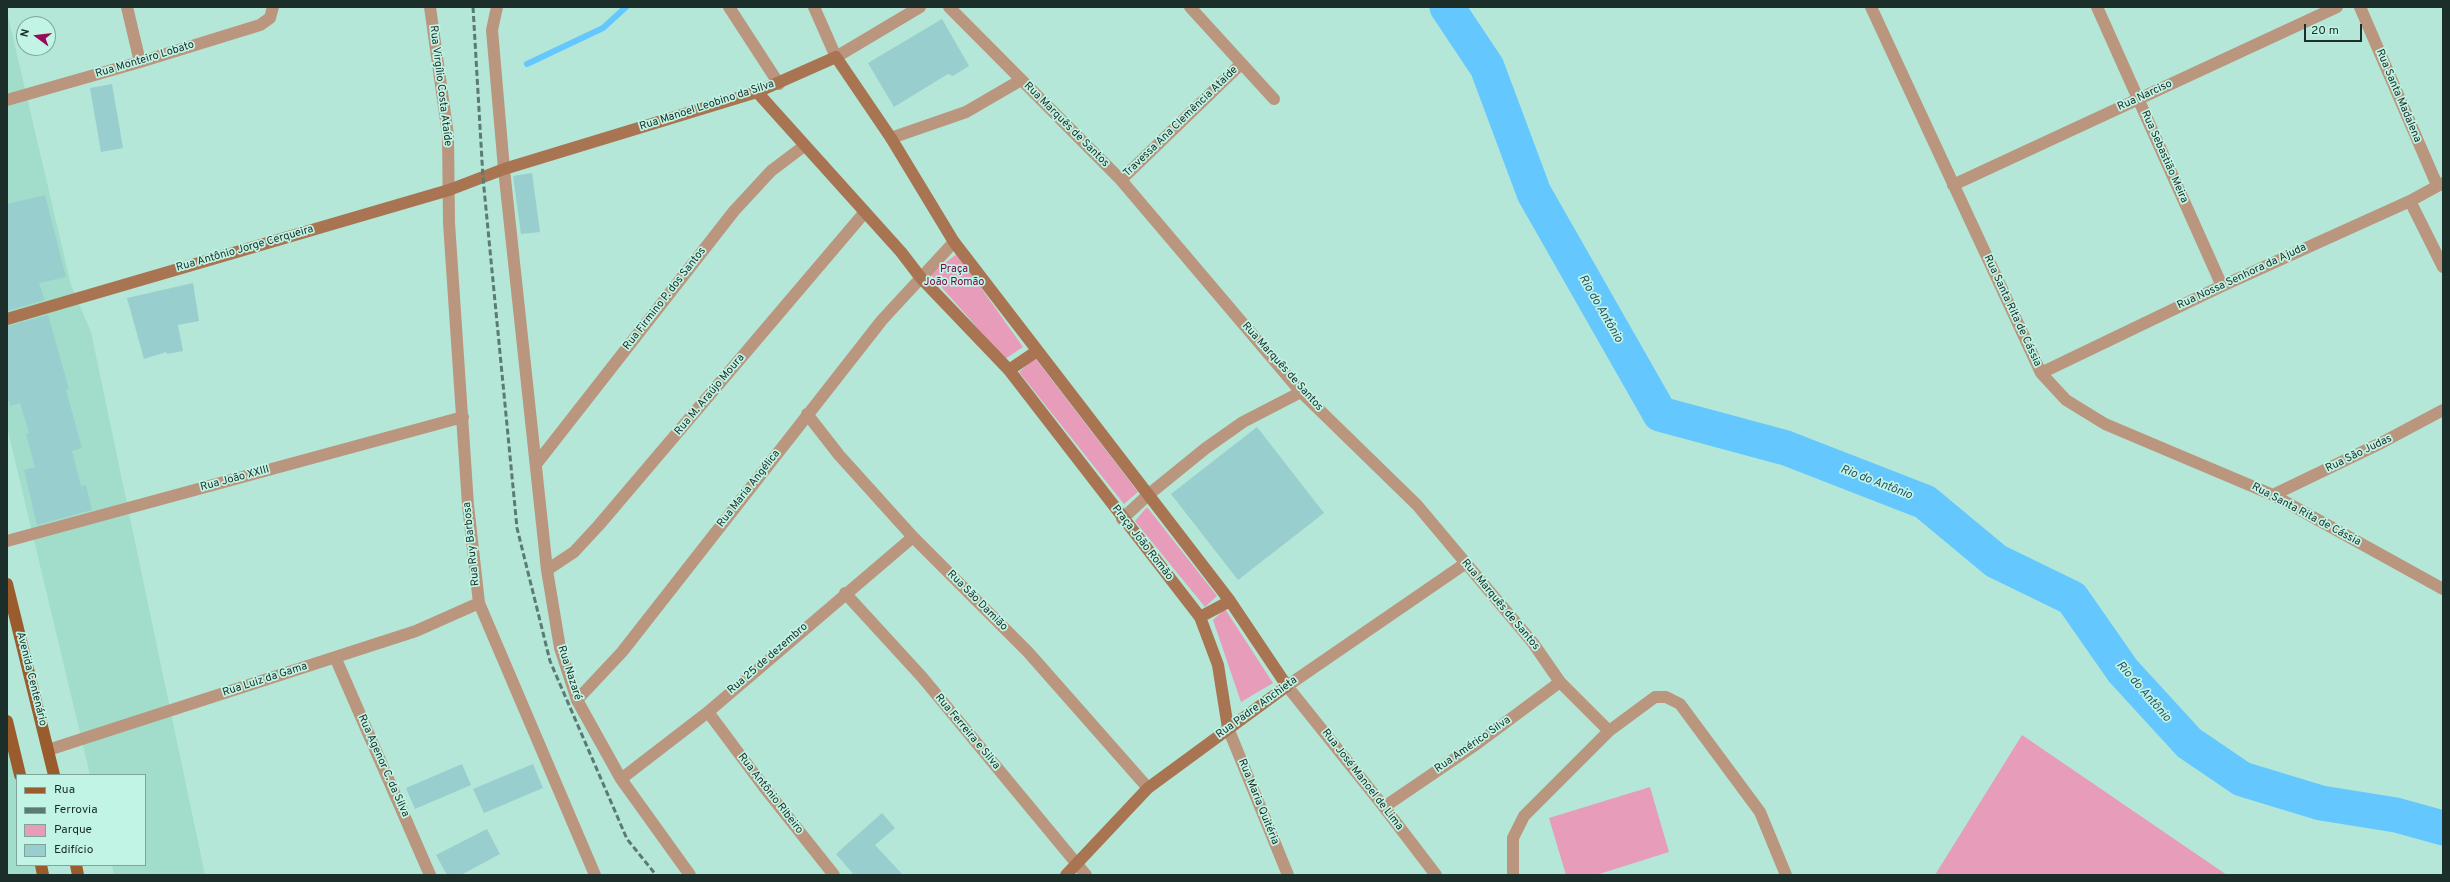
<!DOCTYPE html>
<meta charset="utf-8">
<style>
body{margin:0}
#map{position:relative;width:2450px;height:882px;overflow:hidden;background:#b4e7d8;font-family:Overpass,sans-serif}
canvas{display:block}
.frame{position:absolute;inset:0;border:8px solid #1b2e29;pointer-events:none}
.legend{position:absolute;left:16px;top:774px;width:130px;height:92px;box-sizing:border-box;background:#c1f4e5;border:1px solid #7fa59a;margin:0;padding:5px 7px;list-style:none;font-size:12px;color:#1b2e29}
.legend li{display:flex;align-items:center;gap:8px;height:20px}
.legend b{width:20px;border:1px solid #7fa59a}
.north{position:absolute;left:16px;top:16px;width:40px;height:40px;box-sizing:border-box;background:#c1f4e5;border:1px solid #7fa59a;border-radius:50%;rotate:285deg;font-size:11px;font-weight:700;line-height:16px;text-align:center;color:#1b2e29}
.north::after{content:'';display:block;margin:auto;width:14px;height:18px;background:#9a0a5b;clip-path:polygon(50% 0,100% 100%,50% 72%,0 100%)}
.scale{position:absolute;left:2304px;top:24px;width:58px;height:18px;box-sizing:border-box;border:2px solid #1b2e29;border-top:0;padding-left:5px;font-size:12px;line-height:14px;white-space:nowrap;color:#1b2e29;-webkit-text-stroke:3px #c1f4e5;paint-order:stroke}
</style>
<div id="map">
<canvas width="2450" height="882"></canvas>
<div class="frame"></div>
<ul class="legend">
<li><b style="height:5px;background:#9a5b2d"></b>Rua</li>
<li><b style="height:5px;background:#5b7b72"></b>Ferrovia</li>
<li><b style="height:11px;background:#e79cb9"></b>Parque</li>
<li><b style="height:11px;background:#98cecd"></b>Edifício</li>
</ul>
<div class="north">N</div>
<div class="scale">20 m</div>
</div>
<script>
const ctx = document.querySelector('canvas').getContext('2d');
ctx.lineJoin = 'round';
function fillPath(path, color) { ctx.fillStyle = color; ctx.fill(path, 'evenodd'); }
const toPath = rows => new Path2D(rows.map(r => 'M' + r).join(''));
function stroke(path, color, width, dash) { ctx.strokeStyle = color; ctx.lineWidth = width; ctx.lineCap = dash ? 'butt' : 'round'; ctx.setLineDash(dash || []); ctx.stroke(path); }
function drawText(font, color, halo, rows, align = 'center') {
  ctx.font = font + ' Overpass,sans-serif'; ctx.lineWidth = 3.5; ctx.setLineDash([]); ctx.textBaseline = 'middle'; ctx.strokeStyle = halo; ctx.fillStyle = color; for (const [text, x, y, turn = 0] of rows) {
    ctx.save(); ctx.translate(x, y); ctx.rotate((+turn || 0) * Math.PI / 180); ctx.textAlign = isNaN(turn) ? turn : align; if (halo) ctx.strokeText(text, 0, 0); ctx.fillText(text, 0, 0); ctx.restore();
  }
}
const built = toPath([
 [7,12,71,285,91,332,205,875,114,875,112,865,145,865,145,775,90,775,7,427],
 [7,734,17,775,17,865,39,865,41,875,7,875]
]);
const green = toPath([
 [957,254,1023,347,1005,359,930,274],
 [1035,358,1138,492,1124,504,1019,372],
 [1147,507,1217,596,1205,607,1135,521],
 [1225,609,1273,683,1241,702,1213,620],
 [2022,735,2227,875,1935,875],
 [1650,787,1669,852,1596,875,1566,875,1549,818]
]);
const stream = toPath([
 [527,64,603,28,626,7]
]);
const river = toPath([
 [1447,7,1487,67,1534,193,1660,414,1786,448,1925,502,1996,561,2072,598,2123,671,2189,743,2242,779,2321,803,2396,815,2443,828]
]);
const building = toPath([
 [942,19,969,66,953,76,948,74,894,107,868,63],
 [112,84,123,148,101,152,90,88],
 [532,173,540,232,521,234,513,176],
 [45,195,66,277,39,283,45,300,7,311,7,204],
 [193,283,199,321,178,325,183,351,167,354,166,352,144,359,127,298],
 [48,315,69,389,66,390,82,448,72,451,81,486,86,485,92,510,37,525,24,470,35,467,26,434,29,433,20,403,10,406,7,395,7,326],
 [1257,427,1324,513,1238,580,1171,494],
 [462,764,471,785,415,809,406,788],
 [533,764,543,788,484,813,473,789],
 [882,813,895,828,875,845,903,875,854,875,836,854],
 [487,829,500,854,461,875,447,875,436,855]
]);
const street = toPath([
 [127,7,140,62],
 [430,7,448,135,449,223,468,505,479,603,595,875],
 [497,7,492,30,504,169,547,570,560,648,577,700,621,779,690,875],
 [729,7,779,84],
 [814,7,836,57,920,7],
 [949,7,1121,180,1301,392,1417,505,1533,643,1560,682,1609,731],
 [1190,7,1274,99],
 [1871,7,2041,373,2066,400,2105,424,2273,495,2443,589],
 [2097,7,2222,286],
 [2360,7,2437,185],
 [7,100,140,62,260,25,270,18,273,7],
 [891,138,966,112,1021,80],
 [1121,180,1241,64],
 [1953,185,2337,7],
 [2410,201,2443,267],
 [2041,373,2222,286,2410,201,2443,183],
 [807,414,839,455,913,537,1028,652,1148,788],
 [537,463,734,211,771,171,804,146],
 [2273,495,2381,443,2443,410],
 [1122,519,1148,495,1206,448,1243,422,1301,392],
 [7,541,463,417],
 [547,570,574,552,599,525,865,212],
 [845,593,922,677,1086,875],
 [335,657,430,875],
 [577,700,622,652,882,320,954,242],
 [708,712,764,787,834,875],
 [1228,728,1288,875],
 [48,750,416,631,479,603],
 [621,779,708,712,913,537],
 [1384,807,1478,743,1560,682],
 [1436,875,1384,807,1287,686,1466,563],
 [1513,875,1513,838,1524,816,1609,731,1655,697,1666,697,1680,704,1760,812,1786,875]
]);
const secondary = toPath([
 [757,92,901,252,921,278,1009,370,1200,617,1218,665,1228,728],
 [7,319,449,190,504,169,757,92,836,57,891,138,954,242,1230,601,1287,686,1148,788,1066,875],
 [1009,370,1037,351],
 [1200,617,1230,601]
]);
const primary = toPath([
 [7,584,54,775],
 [7,721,20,775],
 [41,865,43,875],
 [76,865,78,875]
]);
const rail = toPath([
 [473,7,483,178,517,528,550,661,627,839,656,875]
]);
const streetNames = [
 ["Rua Monteiro Lobato",145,60,-17],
 ["Rua Virgílio Costa Ataíde",440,86,83],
 ["Rua Narciso",2145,96,-25],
 ["Rua Santa Madalena",2398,96,67],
 ["Rua Manoel Leobino da Silva",707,106,-18],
 ["Travessa Ana Clemência Ataíde",1181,122,-44],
 ["Rua Marquês de Santos",1066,125,45],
 ["Rua Sebastião Meira",2164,157,66],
 ["Rua Antônio Jorge Cerqueira",245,249,-16],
 ["Rua Nossa Senhora da Ajuda",2242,277,-25],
 ["Rua Firmino P. dos Santos",665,299,-52],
 ["Rua Santa Rita de Cássia",2012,311,65],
 ["Rua Marquês de Santos",1282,367,48],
 ["Rua M. Araújo Moura",710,395,-50],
 ["Rua São Judas",2359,454,-26],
 ["Rua João XXIII",235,479,-15],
 ["Rua Maria Angélica",749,489,-52],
 ["Rua Santa Rita de Cássia",2306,515,28],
 ["Praça João Romão",1142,543,52],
 ["Rua Ruy Barbosa",472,544,-96],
 ["Rua São Damião",977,601,45],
 ["Rua Marquês de Santos",1500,605,50],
 ["Rua 25 de dezembro",768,659,-41],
 ["Rua Nazaré",569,673,72],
 ["Avenida Centenário",31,679,76],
 ["Rua Luiz da Gama",265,680,-18],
 ["Rua Padre Anchieta",1257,708,-36],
 ["Rua Ferreira e Silva",967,732,50],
 ["Rua Américo Silva",1473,745,-35],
 ["Rua Agenor C. da Silva",383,766,66],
 ["Rua José Manoel de Lima",1362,780,52],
 ["Rua Antônio Ribeiro",770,794,52],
 ["Rua Maria Quitéria",1258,802,68]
];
const parkNames = [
 ["Praça",954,270],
 ["João Romão",954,283]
];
const waterNames = [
 ["Rio do Antônio",1600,309,60],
 ["Rio do Antônio",1876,483,21],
 ["Rio do Antônio",2143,692,49]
];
fillPath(built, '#a2ddcc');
fillPath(green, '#e79cb9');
stroke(stream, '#64c7fd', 6);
stroke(river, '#64c7fd', 35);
fillPath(building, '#98cecd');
stroke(street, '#ba967f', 12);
stroke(secondary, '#a87451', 12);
stroke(primary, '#9a5b2d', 12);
stroke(rail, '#5b7b72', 3, [6, 3]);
drawText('11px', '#1b2e29', '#c1f4e5', streetNames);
drawText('11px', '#790746', '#c1f4e5', parkNames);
drawText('italic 12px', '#285268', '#c1f4e5', waterNames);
</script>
